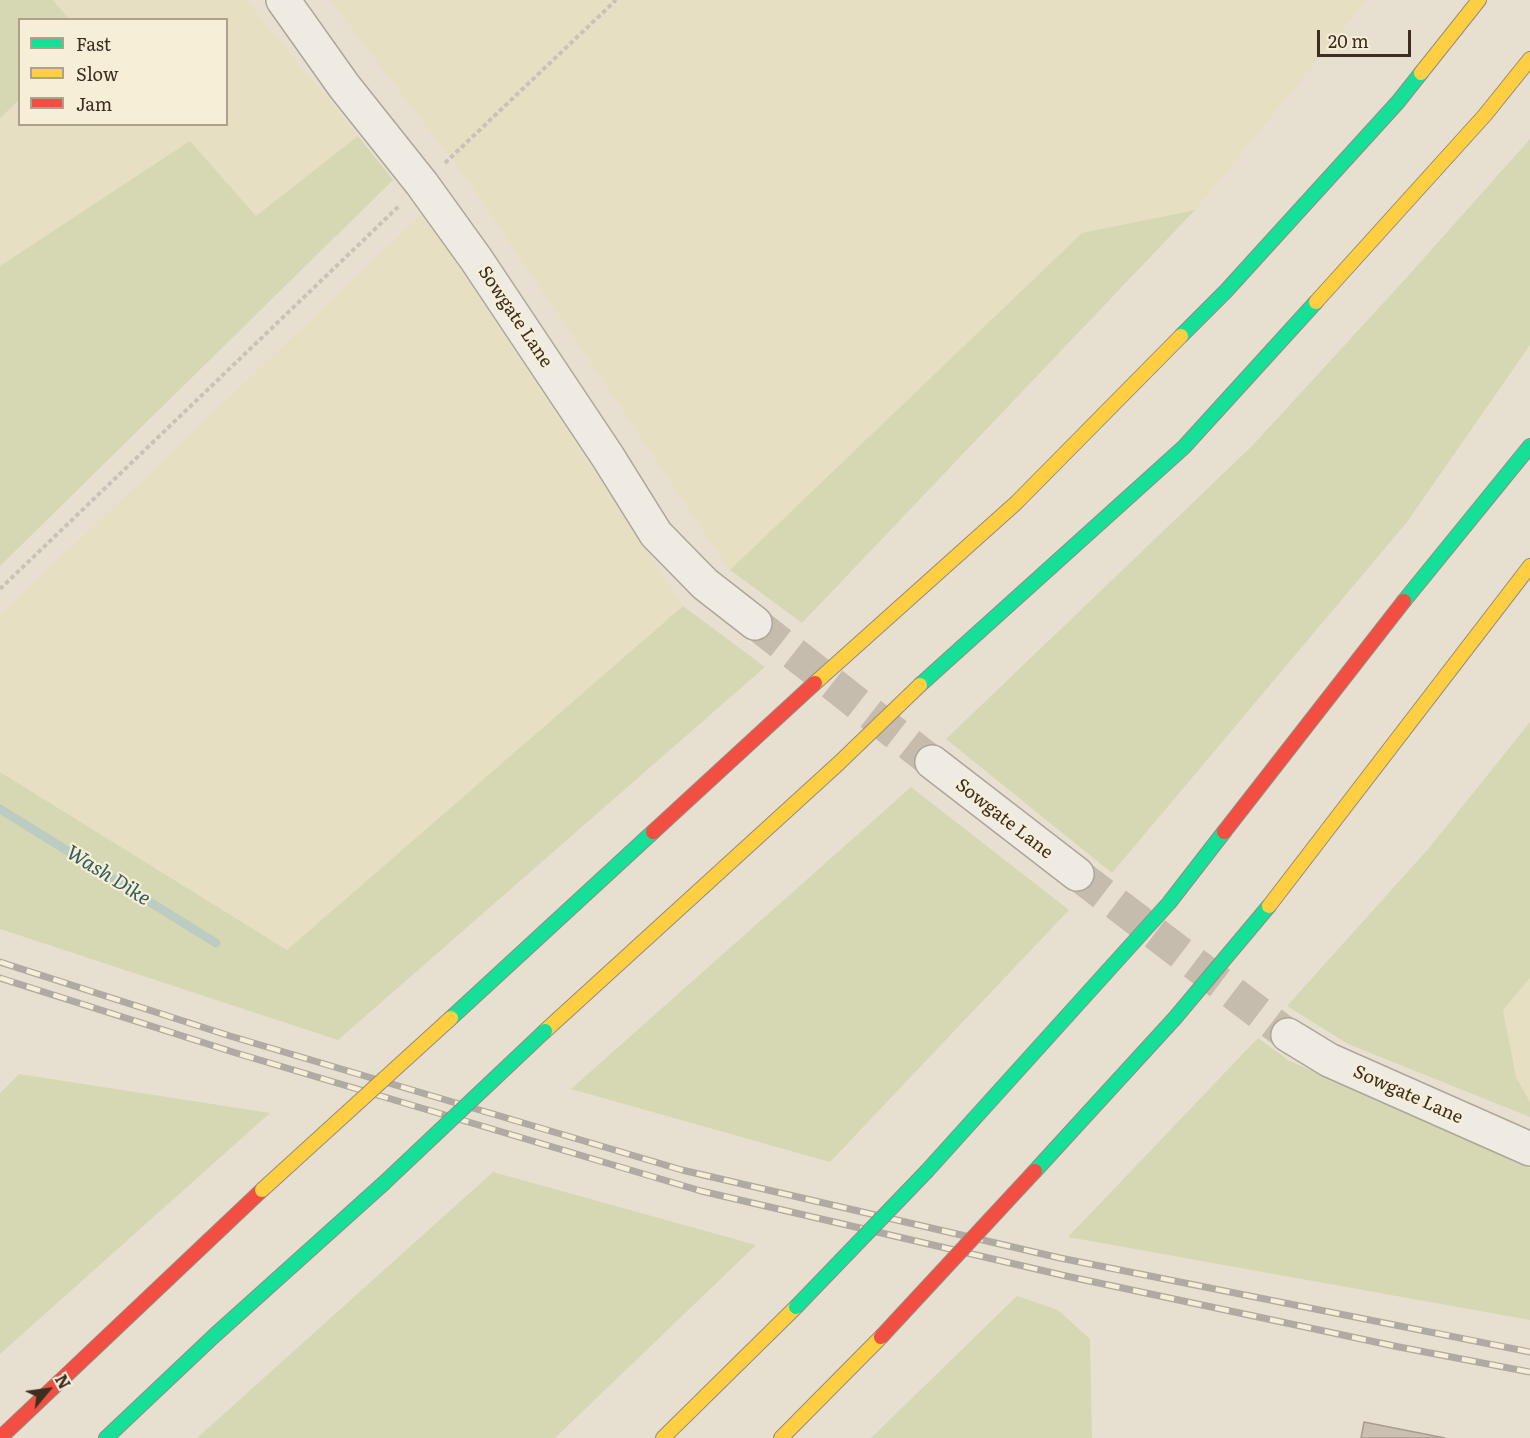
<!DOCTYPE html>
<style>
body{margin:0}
#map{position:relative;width:1530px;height:1438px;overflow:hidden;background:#e7e0d1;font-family:Literata,serif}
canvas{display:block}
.legend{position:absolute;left:18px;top:18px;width:210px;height:108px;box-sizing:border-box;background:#f7eed8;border:2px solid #ada18e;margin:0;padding:8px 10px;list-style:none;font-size:18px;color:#3d2e20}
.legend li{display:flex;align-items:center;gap:12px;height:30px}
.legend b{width:30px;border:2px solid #ada18e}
.north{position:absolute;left:18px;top:1360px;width:60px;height:60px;-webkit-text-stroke:4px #f7eed8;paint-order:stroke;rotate:61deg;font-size:16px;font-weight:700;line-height:24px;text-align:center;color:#3d2e20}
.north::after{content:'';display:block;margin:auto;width:21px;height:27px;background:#3d2e20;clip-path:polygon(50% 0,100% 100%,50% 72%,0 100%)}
.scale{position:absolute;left:1317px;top:30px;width:94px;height:27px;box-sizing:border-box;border:3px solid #3d2e20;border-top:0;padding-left:8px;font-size:18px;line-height:21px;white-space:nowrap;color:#3d2e20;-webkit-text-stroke:4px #f7eed8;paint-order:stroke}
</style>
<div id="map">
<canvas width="1530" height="1438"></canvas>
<ul class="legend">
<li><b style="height:8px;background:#16e098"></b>Fast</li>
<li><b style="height:8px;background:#ffcf43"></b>Slow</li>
<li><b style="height:8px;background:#f24e42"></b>Jam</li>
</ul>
<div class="north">N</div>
<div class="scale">20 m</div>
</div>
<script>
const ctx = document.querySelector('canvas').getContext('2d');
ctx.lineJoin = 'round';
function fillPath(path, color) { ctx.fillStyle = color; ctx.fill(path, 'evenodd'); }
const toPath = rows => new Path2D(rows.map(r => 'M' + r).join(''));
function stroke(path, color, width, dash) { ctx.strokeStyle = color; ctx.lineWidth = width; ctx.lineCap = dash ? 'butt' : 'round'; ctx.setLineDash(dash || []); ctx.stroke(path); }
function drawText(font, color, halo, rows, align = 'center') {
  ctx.font = font + ' Literata,serif'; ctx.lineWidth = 4.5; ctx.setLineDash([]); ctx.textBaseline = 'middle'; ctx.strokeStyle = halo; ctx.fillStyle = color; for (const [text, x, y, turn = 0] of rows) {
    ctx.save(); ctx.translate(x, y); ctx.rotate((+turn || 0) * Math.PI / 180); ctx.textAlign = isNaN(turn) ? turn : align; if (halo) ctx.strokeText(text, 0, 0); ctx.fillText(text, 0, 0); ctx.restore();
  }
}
const farmland = toPath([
 [53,0,246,0,358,136,256,216,190,142,0,266,0,118,19,100,20,124,226,124,226,20,69,19],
 [330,0,1367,0,1195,210,1082,233,730,570,469,182],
 [423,213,683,606,287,950,0,772,0,615],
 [1530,978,1530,1102,1516,1077,1503,1010]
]);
const green = toPath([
 [0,0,53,0,69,19,20,20,19,100,0,118],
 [358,136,393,180,0,566,0,266,190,141,256,216],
 [1530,139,1530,345,1407,522,1112,873,946,739,1253,445,1408,276],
 [1195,210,802,623,730,570,1082,233],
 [683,606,765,667,338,1040,0,929,0,772,287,950],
 [1530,722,1530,978,1503,1010,1516,1077,1530,1102,1530,1117,1348,1044,1287,1006,1429,848],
 [911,787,1069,910,830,1162,571,1089],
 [1258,1038,1288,1060,1530,1168,1530,1320,1068,1237],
 [19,1074,270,1113,0,1354,0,1093],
 [493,1172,756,1245,555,1438,197,1438],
 [1017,1296,1058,1310,1090,1339,1092,1438,871,1438]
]);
const stream = toPath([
 [0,809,216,943]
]);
const building = toPath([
 [1364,1422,1445,1438,1361,1438,1364,1422]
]);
const streetTunnel = toPath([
 [755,623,932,762],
 [1077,874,1288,1035]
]);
const path = toPath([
 [445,163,616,0],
 [0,589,400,205]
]);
const street = toPath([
 [283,0,344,86,422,184,476,259,608,457,656,534,705,584,755,623],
 [932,762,1077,874],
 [1288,1035,1329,1060,1530,1149]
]);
const fast = toPath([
 [1181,336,1226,291,1398,102,1421,73],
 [1404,601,1530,446],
 [920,685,1184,447,1316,302],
 [451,1018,653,832],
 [927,1171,1169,903,1224,832],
 [1035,1171,1175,1018,1269,906],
 [106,1438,215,1335,383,1184]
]);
const slow = toPath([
 [1421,73,1479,0],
 [1316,302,1485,115,1530,59],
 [815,683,1016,503,1181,336],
 [1269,906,1530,566],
 [545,1031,839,763,920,685],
 [663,1438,796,1307],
 [781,1438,881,1337]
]);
const jam = toPath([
 [653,832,815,683],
 [1224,832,1404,601],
 [0,1438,262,1190]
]);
const rail = toPath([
 [0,962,230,1036,682,1170,1060,1258,1530,1352],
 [0,978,236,1053,701,1191,1066,1276,1399,1347,1530,1372]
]);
const fastBridge = toPath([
 [383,1184,545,1031],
 [796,1307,927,1171]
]);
const slowBridge = toPath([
 [262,1190,451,1018]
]);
const jamBridge = toPath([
 [881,1337,1035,1171]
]);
const streetNames = [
 ["Sowgate Lane",515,317,56],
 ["Sowgate Lane",1004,819,38],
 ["Sowgate Lane",1408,1095,24]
];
const waterNames = [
 ["Wash Dike",108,876,32]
];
fillPath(farmland, '#e6dfc2');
fillPath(green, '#d6d7b3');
stroke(stream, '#bcccc2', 9);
fillPath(building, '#cbbfb2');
stroke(building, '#a89c90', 1.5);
stroke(streetTunnel, '#c5bcae', 33, [33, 16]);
stroke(street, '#ada599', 36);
stroke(fast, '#928b80', 16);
stroke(slow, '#928b80', 16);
stroke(jam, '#928b80', 16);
stroke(path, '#c8c2b9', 4, [4.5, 3]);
stroke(street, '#efebe3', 33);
stroke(fast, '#16e098', 14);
stroke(slow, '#ffcf43', 14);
stroke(jam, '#f24e42', 14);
stroke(rail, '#afaaa2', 7);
stroke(rail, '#f7eed8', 4.5, [14]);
stroke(fastBridge, '#928b80', 16, []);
stroke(slowBridge, '#928b80', 16, []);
stroke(jamBridge, '#928b80', 16, []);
stroke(fastBridge, '#16e098', 14);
stroke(slowBridge, '#ffcf43', 14);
stroke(jamBridge, '#f24e42', 14);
drawText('18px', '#3d2e20', '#f7eed8', streetNames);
drawText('italic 20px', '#2f5d5a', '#f7eed8', waterNames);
</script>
